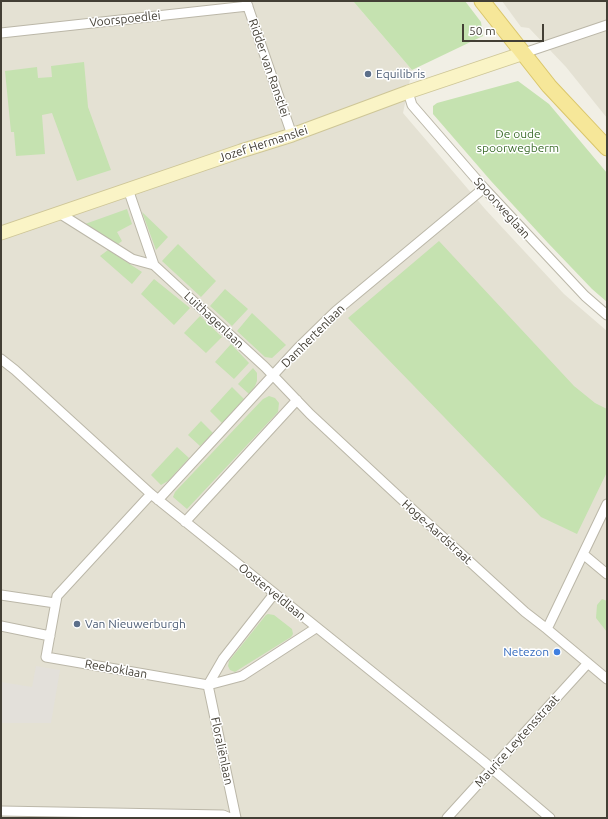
<!DOCTYPE html>
<meta charset="utf-8">
<style>
body{margin:0}
#map{position:relative;width:608px;height:819px;overflow:hidden;background:#f1efe5;font-family:Ubuntu,sans-serif}
canvas{display:block}
.frame{position:absolute;inset:0;border:2px solid #433f35;pointer-events:none}
.scale{position:absolute;left:462px;top:24px;width:82px;height:18px;box-sizing:border-box;border:2px solid #433f35;border-top:0;padding-left:5px;font-size:12px;line-height:14px;white-space:nowrap;color:#433f35;-webkit-text-stroke:3px #fff;paint-order:stroke}
</style>
<div id="map">
<canvas width="608" height="819"></canvas>
<div class="frame"></div>
<div class="scale">50 m</div>
</div>
<script>
const ctx = document.querySelector('canvas').getContext('2d');
ctx.lineJoin = 'round';
function fillPath(path, color) { ctx.fillStyle = color; ctx.fill(path, 'evenodd'); }
const toPath = rows => new Path2D(rows.map(r => 'M' + r).join(''));
function stroke(path, color, width, dash) { ctx.strokeStyle = color; ctx.lineWidth = width; ctx.lineCap = dash ? 'butt' : 'round'; ctx.setLineDash(dash || []); ctx.stroke(path); }
function drawText(font, color, halo, rows, align = 'center') {
  ctx.font = font + ' Ubuntu,sans-serif'; ctx.lineWidth = 3; ctx.setLineDash([]); ctx.textBaseline = 'middle'; ctx.strokeStyle = halo; ctx.fillStyle = color; for (const [text, x, y, turn = 0] of rows) {
    ctx.save(); ctx.translate(x, y); ctx.rotate((+turn || 0) * Math.PI / 180); ctx.textAlign = isNaN(turn) ? turn : align; if (halo) ctx.strokeText(text, 0, 0); ctx.fillText(text, 0, 0); ctx.restore();
  }
}
const residential = toPath([
 [1,1,353,1,412,70,403,113,485,209,564,294,607,331,607,818,1,818],
 [502,1,607,1,607,118,566,67,529,28,521,27]
]);
const industrial = toPath([
 [36,666,60,670,51,723,1,723,1,682,32,687]
]);
const green = toPath([
 [353,1,465,1,481,22,483,36,412,70],
 [84,62,88,107,111,170,77,181,52,113,42,115,45,154,16,156,14,132,11,132,5,71,37,67,38,78,52,77,51,66],
 [518,81,549,104,607,173,607,302,592,289,548,243,491,181,433,114,433,106,437,103],
 [127,209,132,224,117,232,122,241,117,245,85,224],
 [142,212,168,237,156,250],
 [439,241,574,386,595,403,607,409,607,472,577,534,541,517,348,318],
 [178,244,216,281,201,297,162,261],
 [108,250,142,272,132,284,100,256],
 [154,279,190,308,174,325,141,294],
 [225,289,248,309,232,326,210,306],
 [252,313,286,345,272,358,265,357,237,331],
 [200,316,222,337,206,353,184,333],
 [231,344,249,363,234,379,215,362],
 [253,368,257,373,257,381,255,386,249,394,238,384],
 [232,387,244,399,222,423,210,411],
 [269,396,275,398,279,403,278,412,187,509,173,497,175,492,263,399],
 [201,421,213,433,200,446,188,435],
 [177,447,189,458,168,481,161,485,151,475],
 [602,599,607,601,607,632,596,618,597,605],
 [268,614,274,615,292,629,293,634,291,637,238,670,235,672,230,670,228,666,229,661,266,615]
]);
const street = toPath([
 [246,1,292,135],
 [1,33,248,6],
 [524,53,607,25],
 [408,92,412,105,484,188,585,296,607,315],
 [128,189,154,265],
 [59,213,132,259,154,265,265,367,310,414,411,508,525,612,547,629,607,679],
 [1,359,15,370,151,494,483,761,550,818],
 [151,494,57,596,46,657,208,685,242,676,316,628],
 [158,500,298,348,336,311,484,188],
 [185,522,297,400],
 [583,554,607,574],
 [1,595,55,603],
 [1,626,50,636],
 [547,629,607,504],
 [208,685,236,818],
 [208,685,223,659,274,594],
 [1,811,223,815,230,818],
 [447,818,588,663]
]);
const secondary = toPath([
 [1,233,241,151,292,135,408,92,524,53]
]);
const primary = toPath([
 [482,1,549,86,607,148]
]);
const markers = [
 [368,74,4,"#5c6f8a"],
 [77,624,4,"#5c6f8a"],
 [557,652,4,"#3f7fe0"]
];
const streetNames = [
 ["Voorspoedlei",125,19,-6],
 ["Ridder van Ranstlei",269,68,71],
 ["Jozef Hermanslei",263,144,-18],
 ["Spoorweglaan",502,208,48],
 ["Luithagenlaan",214,320,43],
 ["Damhertenlaan",313,336,-45],
 ["Hoge-Aardstraat",437,532,42],
 ["Oosterveldlaan",272,592,39],
 ["Reeboklaan",116,669,10],
 ["Maurice Leytensstraat",517,741,-48],
 ["Floraliënlaan",222,751,78]
];
const serviceNames = [
 ["Equilibris",376,74],
 ["Van Nieuwerburgh",85,624]
];
const parkNames = [
 ["De oude",518,134],
 ["spoorwegberm",518,148]
];
const shopNames = [
 ["Netezon",549,652]
];
fillPath(residential, '#e4e1d3');
fillPath(industrial, '#e3e0da');
fillPath(green, '#c5e2b0');
stroke(street, '#bbb7a8', 11);
stroke(secondary, '#cec697', 15);
stroke(primary, '#dac66a', 17);
stroke(street, '#fff', 9);
stroke(secondary, '#faf4c6', 13);
stroke(primary, '#f6e799', 15);
for (const [x, y, r, color] of markers) { const dot = new Path2D(); dot.arc(x, y, r, 0, 2 * Math.PI); ctx.fillStyle = color; ctx.fill(dot); stroke(dot, '#fff', 1.5); }
drawText('12px', '#433f35', '#fff', streetNames);
drawText('12px', '#4e5e75', '#fff', serviceNames, 'left');
drawText('12px', '#3e6f2d', '#fff', parkNames);
drawText('12px', '#366cbe', '#fff', shopNames, 'right');
</script>
